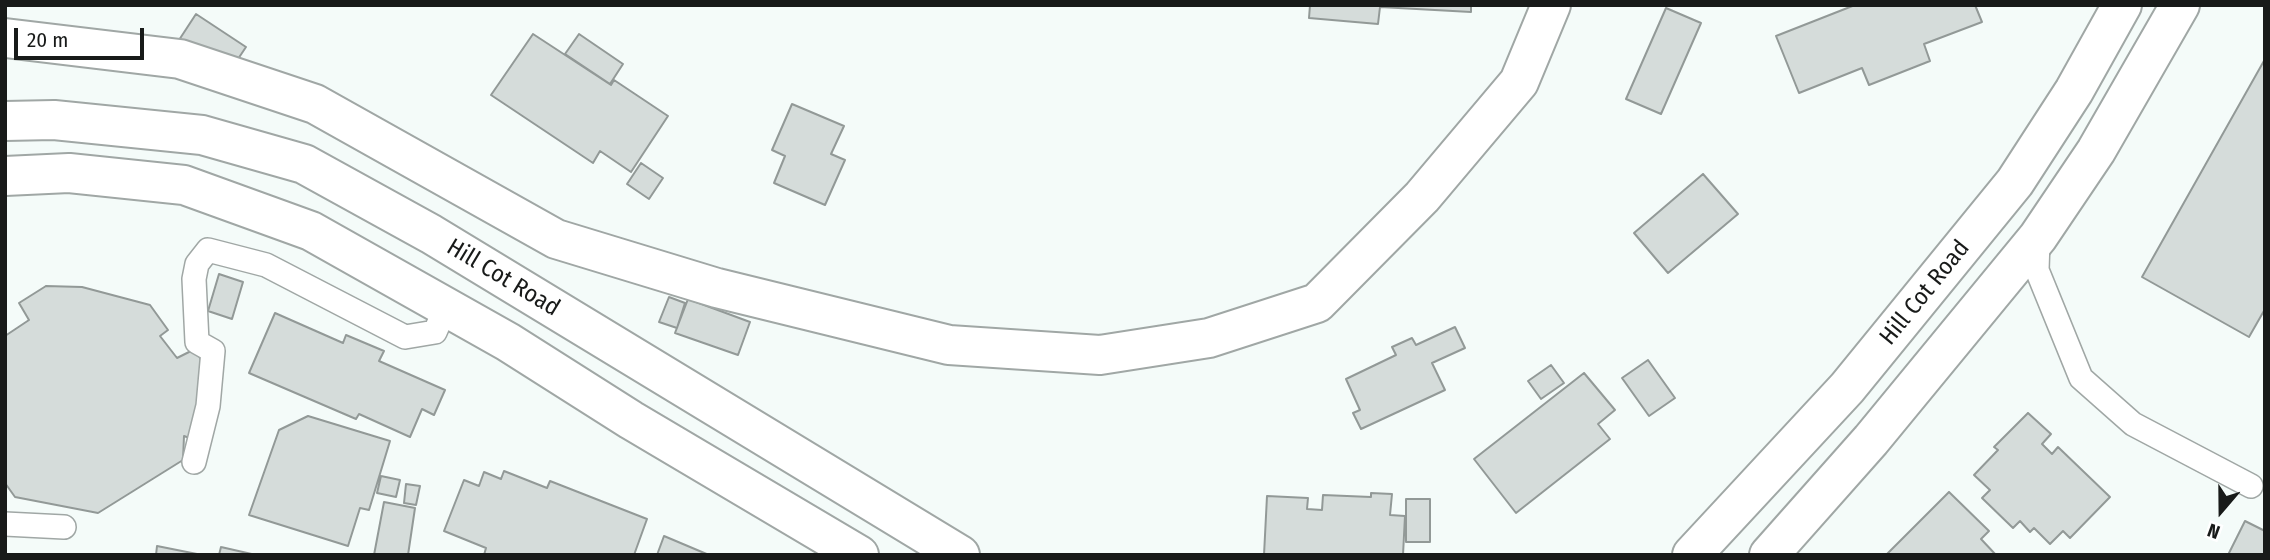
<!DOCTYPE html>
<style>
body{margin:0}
#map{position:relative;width:2270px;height:560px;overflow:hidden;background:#f4fbf9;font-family:"Fira Sans Condensed",sans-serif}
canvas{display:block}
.frame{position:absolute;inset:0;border:7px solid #181a19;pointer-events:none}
.north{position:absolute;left:2186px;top:476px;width:70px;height:70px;-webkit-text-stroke:5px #fff;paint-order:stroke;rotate:200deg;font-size:19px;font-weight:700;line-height:28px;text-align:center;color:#181a19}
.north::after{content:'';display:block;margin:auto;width:24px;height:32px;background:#181a19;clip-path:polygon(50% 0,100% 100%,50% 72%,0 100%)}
.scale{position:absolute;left:14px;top:28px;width:130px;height:32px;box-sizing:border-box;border:4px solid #181a19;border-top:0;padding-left:9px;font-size:21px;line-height:24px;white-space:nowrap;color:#181a19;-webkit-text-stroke:5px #fff;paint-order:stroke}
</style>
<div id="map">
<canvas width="2270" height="560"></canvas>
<div class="frame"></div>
<div class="north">N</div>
<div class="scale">20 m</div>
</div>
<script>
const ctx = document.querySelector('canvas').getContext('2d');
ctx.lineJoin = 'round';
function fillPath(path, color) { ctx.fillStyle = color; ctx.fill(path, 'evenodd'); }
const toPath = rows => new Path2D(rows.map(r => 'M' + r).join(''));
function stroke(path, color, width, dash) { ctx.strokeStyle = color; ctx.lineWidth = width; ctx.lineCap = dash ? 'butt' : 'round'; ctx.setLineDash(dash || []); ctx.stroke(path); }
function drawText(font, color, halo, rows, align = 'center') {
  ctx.font = font + ' "Fira Sans Condensed",sans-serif'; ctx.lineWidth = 6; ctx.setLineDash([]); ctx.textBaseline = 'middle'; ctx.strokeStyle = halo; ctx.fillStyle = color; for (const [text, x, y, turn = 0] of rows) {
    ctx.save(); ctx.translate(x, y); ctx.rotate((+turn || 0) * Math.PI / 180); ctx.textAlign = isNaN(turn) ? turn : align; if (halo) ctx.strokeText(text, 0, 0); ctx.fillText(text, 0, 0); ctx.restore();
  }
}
const building = toPath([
 [1310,5,1471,5,1471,12,1380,7,1378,24,1309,18,1310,5],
 [1855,5,1975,5,1982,22,1924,44,1930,61,1869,85,1862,68,1799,93,1776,36,1855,5],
 [1666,8,1701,23,1661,114,1626,99,1666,8],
 [196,14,246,47,234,65,179,40,196,14],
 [533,34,611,85,614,80,668,116,631,172,600,151,593,163,491,95,533,34],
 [579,34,623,64,610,84,565,54,579,34],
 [2265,59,2265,309,2249,337,2142,277,2265,59],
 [792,104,844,126,831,154,845,160,825,205,774,183,785,156,772,150,792,104],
 [641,163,663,178,649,199,627,184,641,163],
 [1703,174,1738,214,1668,273,1634,233,1703,174],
 [219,274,243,282,232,319,208,311,219,274],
 [46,286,82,287,150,305,168,330,160,336,177,358,195,349,203,363,192,439,184,436,183,460,98,513,15,497,5,483,5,336,29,320,19,303,46,286],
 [669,297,685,303,677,328,659,322,669,297],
 [688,299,750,322,738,355,675,333,688,299],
 [275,313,343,343,346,335,384,351,379,361,445,390,434,415,422,409,410,437,359,414,356,419,249,373,275,313],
 [1455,327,1465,348,1432,363,1445,390,1361,429,1353,413,1360,410,1346,379,1396,355,1392,347,1412,338,1416,345,1455,327],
 [1648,360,1675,398,1649,416,1622,378,1648,360],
 [1551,365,1564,383,1541,399,1528,381,1551,365],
 [1584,373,1615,410,1598,424,1610,439,1516,513,1474,459,1584,373],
 [2028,413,2051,434,2042,444,2052,454,2058,447,2110,497,2070,538,2063,531,2050,544,2034,528,2030,532,2020,521,2013,528,1982,498,1990,490,1974,475,1998,450,1994,447,2028,413],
 [308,416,390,441,369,510,360,508,348,546,249,515,279,430,308,416],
 [504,471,547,488,550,481,647,519,634,555,484,555,486,548,444,531,464,480,479,486,484,472,501,479,504,471],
 [381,476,400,480,396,497,377,493,381,476],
 [406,484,420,486,416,505,404,503,406,484],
 [1949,492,1989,531,1981,539,1996,555,1886,555,1949,492],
 [1371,493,1392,494,1390,515,1405,516,1403,555,1264,555,1267,496,1308,498,1307,509,1322,510,1323,495,1371,497,1371,493],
 [1406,499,1430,499,1430,542,1406,542,1406,499],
 [384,502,415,508,408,555,374,555,384,502],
 [2245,521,2265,531,2265,555,2228,555,2245,521],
 [664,536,709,555,657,555,664,536],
 [157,546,202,555,156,555,157,546],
 [221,547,256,555,219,555,221,547]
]);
const lane = toPath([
 [2038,240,2037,270,2081,378,2133,424,2251,486],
 [194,462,208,406,213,351,197,342,194,279,197,264,208,250,266,265,405,337,435,332,446,307],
 [5,524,64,527]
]);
const street = toPath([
 [5,38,180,59,315,104,556,239,717,288,949,345,1100,355,1209,338,1317,303,1422,197,1519,82,1551,5]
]);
const secondary = toPath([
 [5,121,54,120,202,135,304,164,431,234,960,555],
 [5,176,69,173,184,185,311,231,508,342,631,420,859,555],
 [1692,555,1847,388,2015,182,2074,91,2122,5],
 [1769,555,1871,440,2038,237,2096,151,2180,5]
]);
const streetNames = [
 ["Hill Cot Road",503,278,31],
 ["Hill Cot Road",1925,293,-51]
];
fillPath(building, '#d5dcda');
stroke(building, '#929997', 2);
stroke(lane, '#a0a7a5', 26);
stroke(street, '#a0a7a5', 42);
stroke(secondary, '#a0a7a5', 42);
stroke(lane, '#fff', 23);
stroke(street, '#fff', 38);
stroke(secondary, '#fff', 38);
drawText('24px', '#181a19', '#fff', streetNames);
</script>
